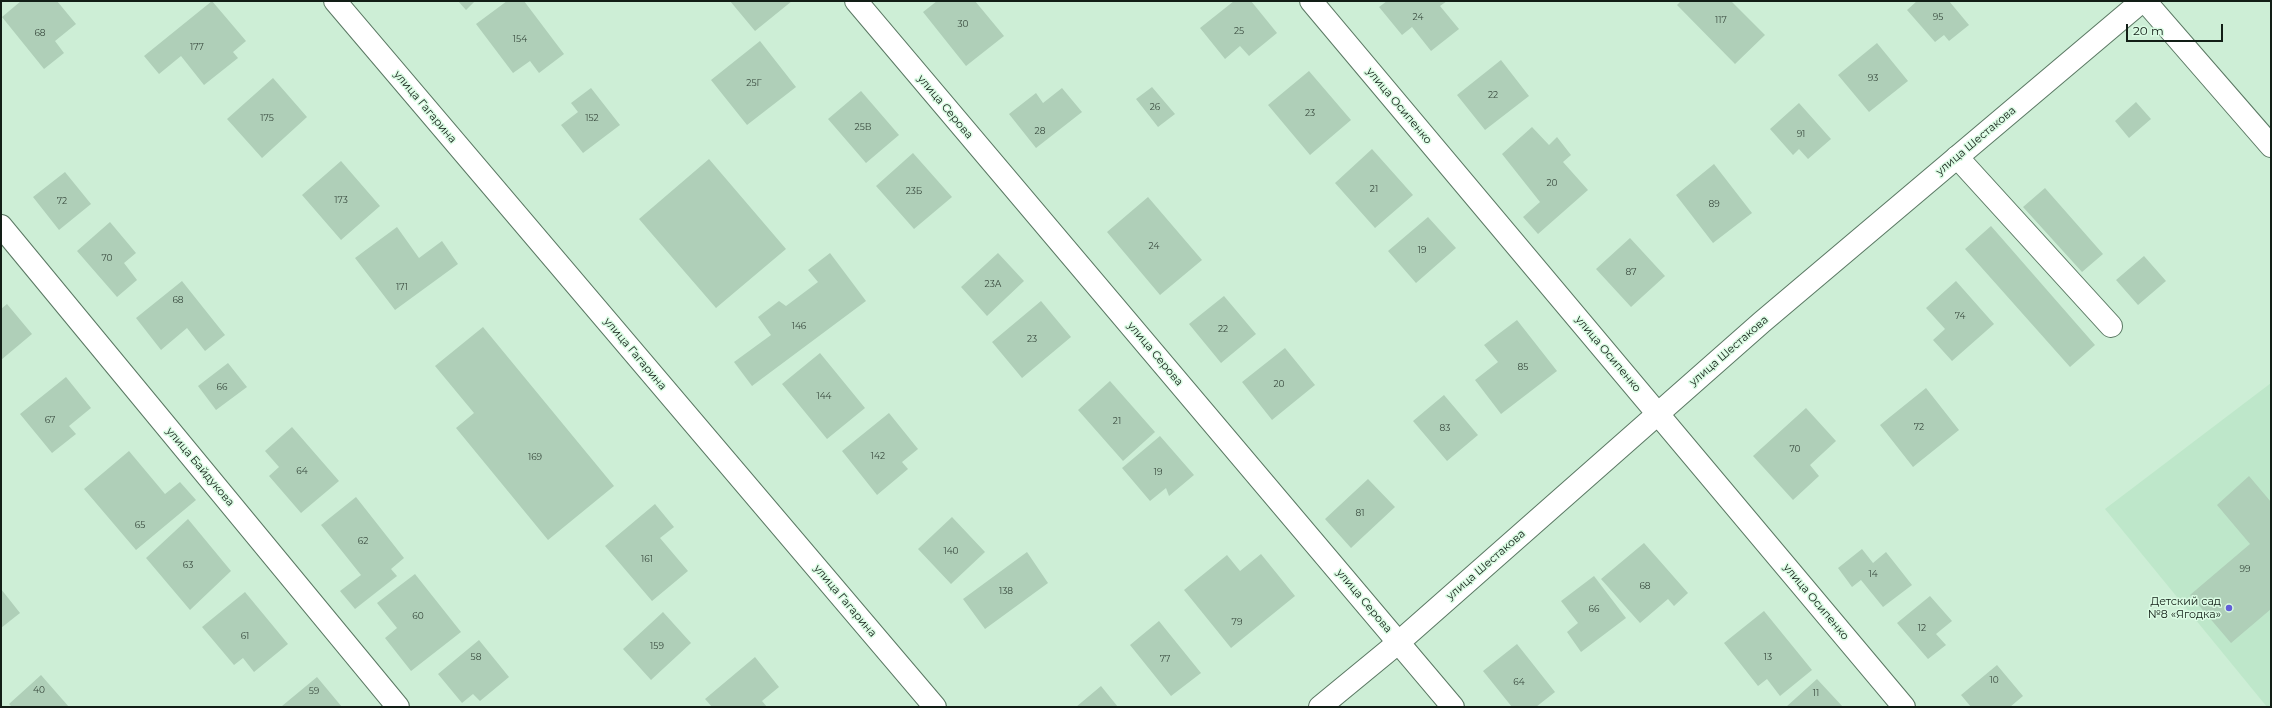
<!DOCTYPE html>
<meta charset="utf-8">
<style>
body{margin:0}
#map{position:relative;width:2272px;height:708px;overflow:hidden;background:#cdeed6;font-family:Montserrat,sans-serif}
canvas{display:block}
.frame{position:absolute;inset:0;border:2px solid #121e16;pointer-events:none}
.scale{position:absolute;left:2126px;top:24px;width:97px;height:18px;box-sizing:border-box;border:2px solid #121e16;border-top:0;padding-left:5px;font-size:12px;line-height:14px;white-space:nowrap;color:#121e16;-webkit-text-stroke:3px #dafbe3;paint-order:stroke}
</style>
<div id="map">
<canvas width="2272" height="708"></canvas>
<div class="frame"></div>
<div class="scale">20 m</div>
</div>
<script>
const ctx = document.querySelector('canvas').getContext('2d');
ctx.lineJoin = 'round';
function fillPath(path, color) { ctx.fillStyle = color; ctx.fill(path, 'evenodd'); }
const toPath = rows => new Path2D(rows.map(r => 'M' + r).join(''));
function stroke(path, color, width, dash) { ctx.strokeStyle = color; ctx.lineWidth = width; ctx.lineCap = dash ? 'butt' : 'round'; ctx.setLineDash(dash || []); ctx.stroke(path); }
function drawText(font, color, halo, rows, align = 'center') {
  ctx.font = font + ' Montserrat,sans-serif'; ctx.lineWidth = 3; ctx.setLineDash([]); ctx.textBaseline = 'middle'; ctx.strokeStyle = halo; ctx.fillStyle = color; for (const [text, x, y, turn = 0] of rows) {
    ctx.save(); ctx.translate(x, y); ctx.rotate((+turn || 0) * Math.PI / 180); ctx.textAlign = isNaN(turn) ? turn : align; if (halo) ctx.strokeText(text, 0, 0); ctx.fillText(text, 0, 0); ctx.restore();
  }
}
const built = toPath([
 [2271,383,2271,707,2267,707,2105,509]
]);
const building = toPath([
 [21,1,57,1,76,24,55,41,64,53,44,69,2,17],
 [212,1,246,41,233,52,238,58,204,85,181,56,159,74,144,56],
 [458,1,475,1,466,10],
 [507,1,524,1,564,54,539,73,530,61,513,73,476,24],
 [730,1,792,1,755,31],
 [937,1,975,1,1004,36,966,66,923,12],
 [1234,1,1251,1,1277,33,1249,56,1240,46,1225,59,1200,28],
 [1387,1,1447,1,1440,6,1459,29,1431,51,1412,27,1402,35,1379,7],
 [1681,1,1731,1,1765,35,1735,64,1677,5],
 [1917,1,1949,1,1969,25,1949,41,1944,35,1935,42,1907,10],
 [760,41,796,87,747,125,711,80],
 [1877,43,1908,81,1869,112,1838,75],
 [1501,60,1529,96,1485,130,1457,95],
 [1309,71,1351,120,1310,155,1268,105],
 [273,78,307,117,262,158,227,119],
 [1152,87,1175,114,1158,127,1136,99],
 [591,88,620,125,583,153,561,125,578,112,571,103],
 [1062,88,1082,112,1036,148,1009,114,1036,93,1043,103],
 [861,91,899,135,866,163,828,119],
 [2136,102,2151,119,2129,138,2115,121],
 [1799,103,1831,139,1808,159,1799,149,1793,155,1770,129],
 [1532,127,1549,145,1557,137,1571,155,1563,162,1588,190,1538,234,1523,217,1540,202,1502,154],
 [1372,149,1413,195,1375,228,1335,183],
 [913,153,952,197,914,229,876,186],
 [709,159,786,249,716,308,639,219],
 [341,161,380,206,341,240,302,195],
 [1714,164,1752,213,1713,243,1676,195],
 [65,172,91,204,59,230,33,197],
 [2045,188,2103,254,2082,272,2023,207],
 [1148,197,1202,260,1160,295,1107,232],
 [1428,217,1456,248,1416,283,1388,251],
 [110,222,136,253,124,263,137,280,117,297,77,251],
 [1991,226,2095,345,2070,367,1965,249],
 [397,227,419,258,442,241,458,264,395,310,355,258],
 [1630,238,1665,276,1631,307,1596,269],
 [830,253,866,301,752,386,734,362,771,335,758,317,779,301,786,306,818,282,808,270],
 [998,253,1024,281,987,316,961,287],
 [2144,256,2166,281,2138,305,2116,280],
 [182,281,225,335,205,351,187,328,161,350,136,318],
 [1956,281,1994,324,1952,361,1933,340,1945,329,1926,308],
 [1224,296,1256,334,1221,363,1189,324],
 [1041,301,1071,337,1022,378,992,342],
 [7,304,32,334,1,360,1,309],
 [1517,320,1557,371,1501,414,1475,380,1498,362,1484,345],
 [483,327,614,486,548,540,456,428,474,413,435,366],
 [1285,348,1315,385,1272,420,1242,382],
 [820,353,865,408,827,439,782,384],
 [228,363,247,387,216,410,198,386],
 [66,377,91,408,69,426,76,434,52,453,20,414],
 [1110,381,1155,432,1123,461,1078,410],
 [1926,388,1959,430,1913,467,1880,425],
 [1444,395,1478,435,1447,461,1413,421],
 [1806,408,1836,441,1810,465,1819,476,1793,500,1753,456],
 [889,413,918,449,902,462,908,469,877,495,842,451],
 [292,427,339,481,301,513,269,476,279,467,265,451],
 [1160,436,1194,475,1169,496,1166,488,1150,501,1122,468],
 [129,451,165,494,180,482,196,500,136,550,84,489],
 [2249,476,2271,502,2271,609,2231,643,2190,595,2250,544,2217,505],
 [1368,479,1395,507,1351,548,1325,519],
 [356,497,404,558,391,569,397,576,355,609,340,591,361,575,321,525],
 [655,504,674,527,660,538,688,571,652,601,605,546],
 [952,517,985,552,951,584,918,549],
 [188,519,231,571,190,610,146,558],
 [1644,543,1688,593,1674,606,1668,599,1640,623,1601,579],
 [1862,549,1873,563,1886,552,1912,585,1883,607,1861,580,1852,587,1838,568],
 [1027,552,1048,583,985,629,963,599],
 [1261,554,1295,596,1231,648,1184,590,1227,555,1240,571],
 [415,574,461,632,411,671,385,638,397,628,377,603],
 [1594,576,1626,618,1581,652,1567,632,1578,623,1561,601],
 [1,589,20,613,1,628],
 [245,592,288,644,254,672,243,658,234,665,202,627],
 [1930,596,1952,621,1936,634,1946,645,1928,659,1897,623],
 [1764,611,1812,670,1780,696,1767,679,1758,686,1724,643],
 [663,612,691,643,651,680,623,649],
 [1159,621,1201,673,1171,696,1130,645],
 [479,640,509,677,480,701,473,694,462,703,438,674],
 [1517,644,1555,692,1536,707,1512,707,1483,671],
 [755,657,779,687,762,701,767,707,712,707,705,699],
 [1997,665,2023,696,2010,707,1971,707,1961,695],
 [41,675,69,707,12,707,9,704],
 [317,677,342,707,283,707,282,706],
 [1817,679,1843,707,1786,707],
 [1101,686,1118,707,1076,707]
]);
const minor = toPath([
 [335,1,935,707],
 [856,1,1453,707],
 [1311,1,1904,707],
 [2145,1,2271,146],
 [1957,157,2111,326],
 [1,226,398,707]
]);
const major = toPath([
 [1320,707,1399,642,1762,322,2142,1]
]);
const markers = [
 [2229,608,4,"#615ed7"]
];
const numberNames = [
 ["24",1418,17],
 ["95",1938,17],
 ["117",1721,20],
 ["30",963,24],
 ["25",1239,31],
 ["68",40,33],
 ["154",520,39],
 ["177",197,47],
 ["93",1873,78],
 ["25Г",754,83],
 ["22",1493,95],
 ["26",1155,107],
 ["23",1310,113],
 ["175",267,118],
 ["152",592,118],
 ["25В",863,127],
 ["28",1040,131],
 ["91",1801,134],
 ["20",1552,183],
 ["21",1374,189],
 ["23Б",914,191],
 ["173",341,200],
 ["72",62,201],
 ["89",1714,204],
 ["24",1154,246],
 ["19",1422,250],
 ["70",107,258],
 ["87",1631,272],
 ["23А",993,284],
 ["171",402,287],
 ["68",178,300],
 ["74",1960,316],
 ["146",799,326],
 ["22",1223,329],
 ["23",1032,339],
 ["85",1523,367],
 ["20",1279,384],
 ["66",222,387],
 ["144",824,396],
 ["67",50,420],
 ["21",1117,421],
 ["72",1919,427],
 ["83",1445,428],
 ["70",1795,449],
 ["142",878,456],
 ["169",535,457],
 ["64",302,471],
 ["19",1158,472],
 ["81",1360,513],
 ["65",140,525],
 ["62",363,541],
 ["140",951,551],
 ["161",647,559],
 ["63",188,565],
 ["99",2245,569],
 ["14",1873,574],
 ["68",1645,586],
 ["138",1006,591],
 ["66",1594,609],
 ["60",418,616],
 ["79",1237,622],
 ["12",1922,628],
 ["61",245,636],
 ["159",657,646],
 ["58",476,657],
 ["13",1768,657],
 ["77",1165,659],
 ["10",1994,680],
 ["64",1519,682],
 ["40",39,690],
 ["59",314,691],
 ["11",1816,693]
];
const streetNames = [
 ["улица Осипенко",1399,106,50],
 ["улица Гагарина",425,107,50],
 ["улица Серова",945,107,50],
 ["улица Шестакова",1976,141,-40],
 ["улица Шестакова",1729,351,-41],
 ["улица Гагарина",635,354,50],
 ["улица Серова",1155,354,50],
 ["улица Осипенко",1608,354,50],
 ["улица Байдукова",200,467,50],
 ["улица Шестакова",1486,565,-41],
 ["улица Гагарина",845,601,50],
 ["улица Серова",1364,601,50],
 ["улица Осипенко",1816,602,50]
];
const poiNames = [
 ["Детский сад",2221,602],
 ["№8 «Ягодка»",2221,615]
];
fillPath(built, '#bee7ca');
fillPath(building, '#afcfb8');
stroke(minor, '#5a7863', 24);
stroke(major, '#5a7863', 24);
stroke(minor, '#fff', 22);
stroke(major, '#fff', 22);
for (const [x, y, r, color] of markers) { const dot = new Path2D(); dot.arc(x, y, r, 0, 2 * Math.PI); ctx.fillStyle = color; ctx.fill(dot); stroke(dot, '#dafbe3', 1.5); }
drawText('9px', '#394a3e', null, numberNames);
drawText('11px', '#121e16', '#dafbe3', streetNames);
drawText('11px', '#121e16', '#dafbe3', poiNames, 'right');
</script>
